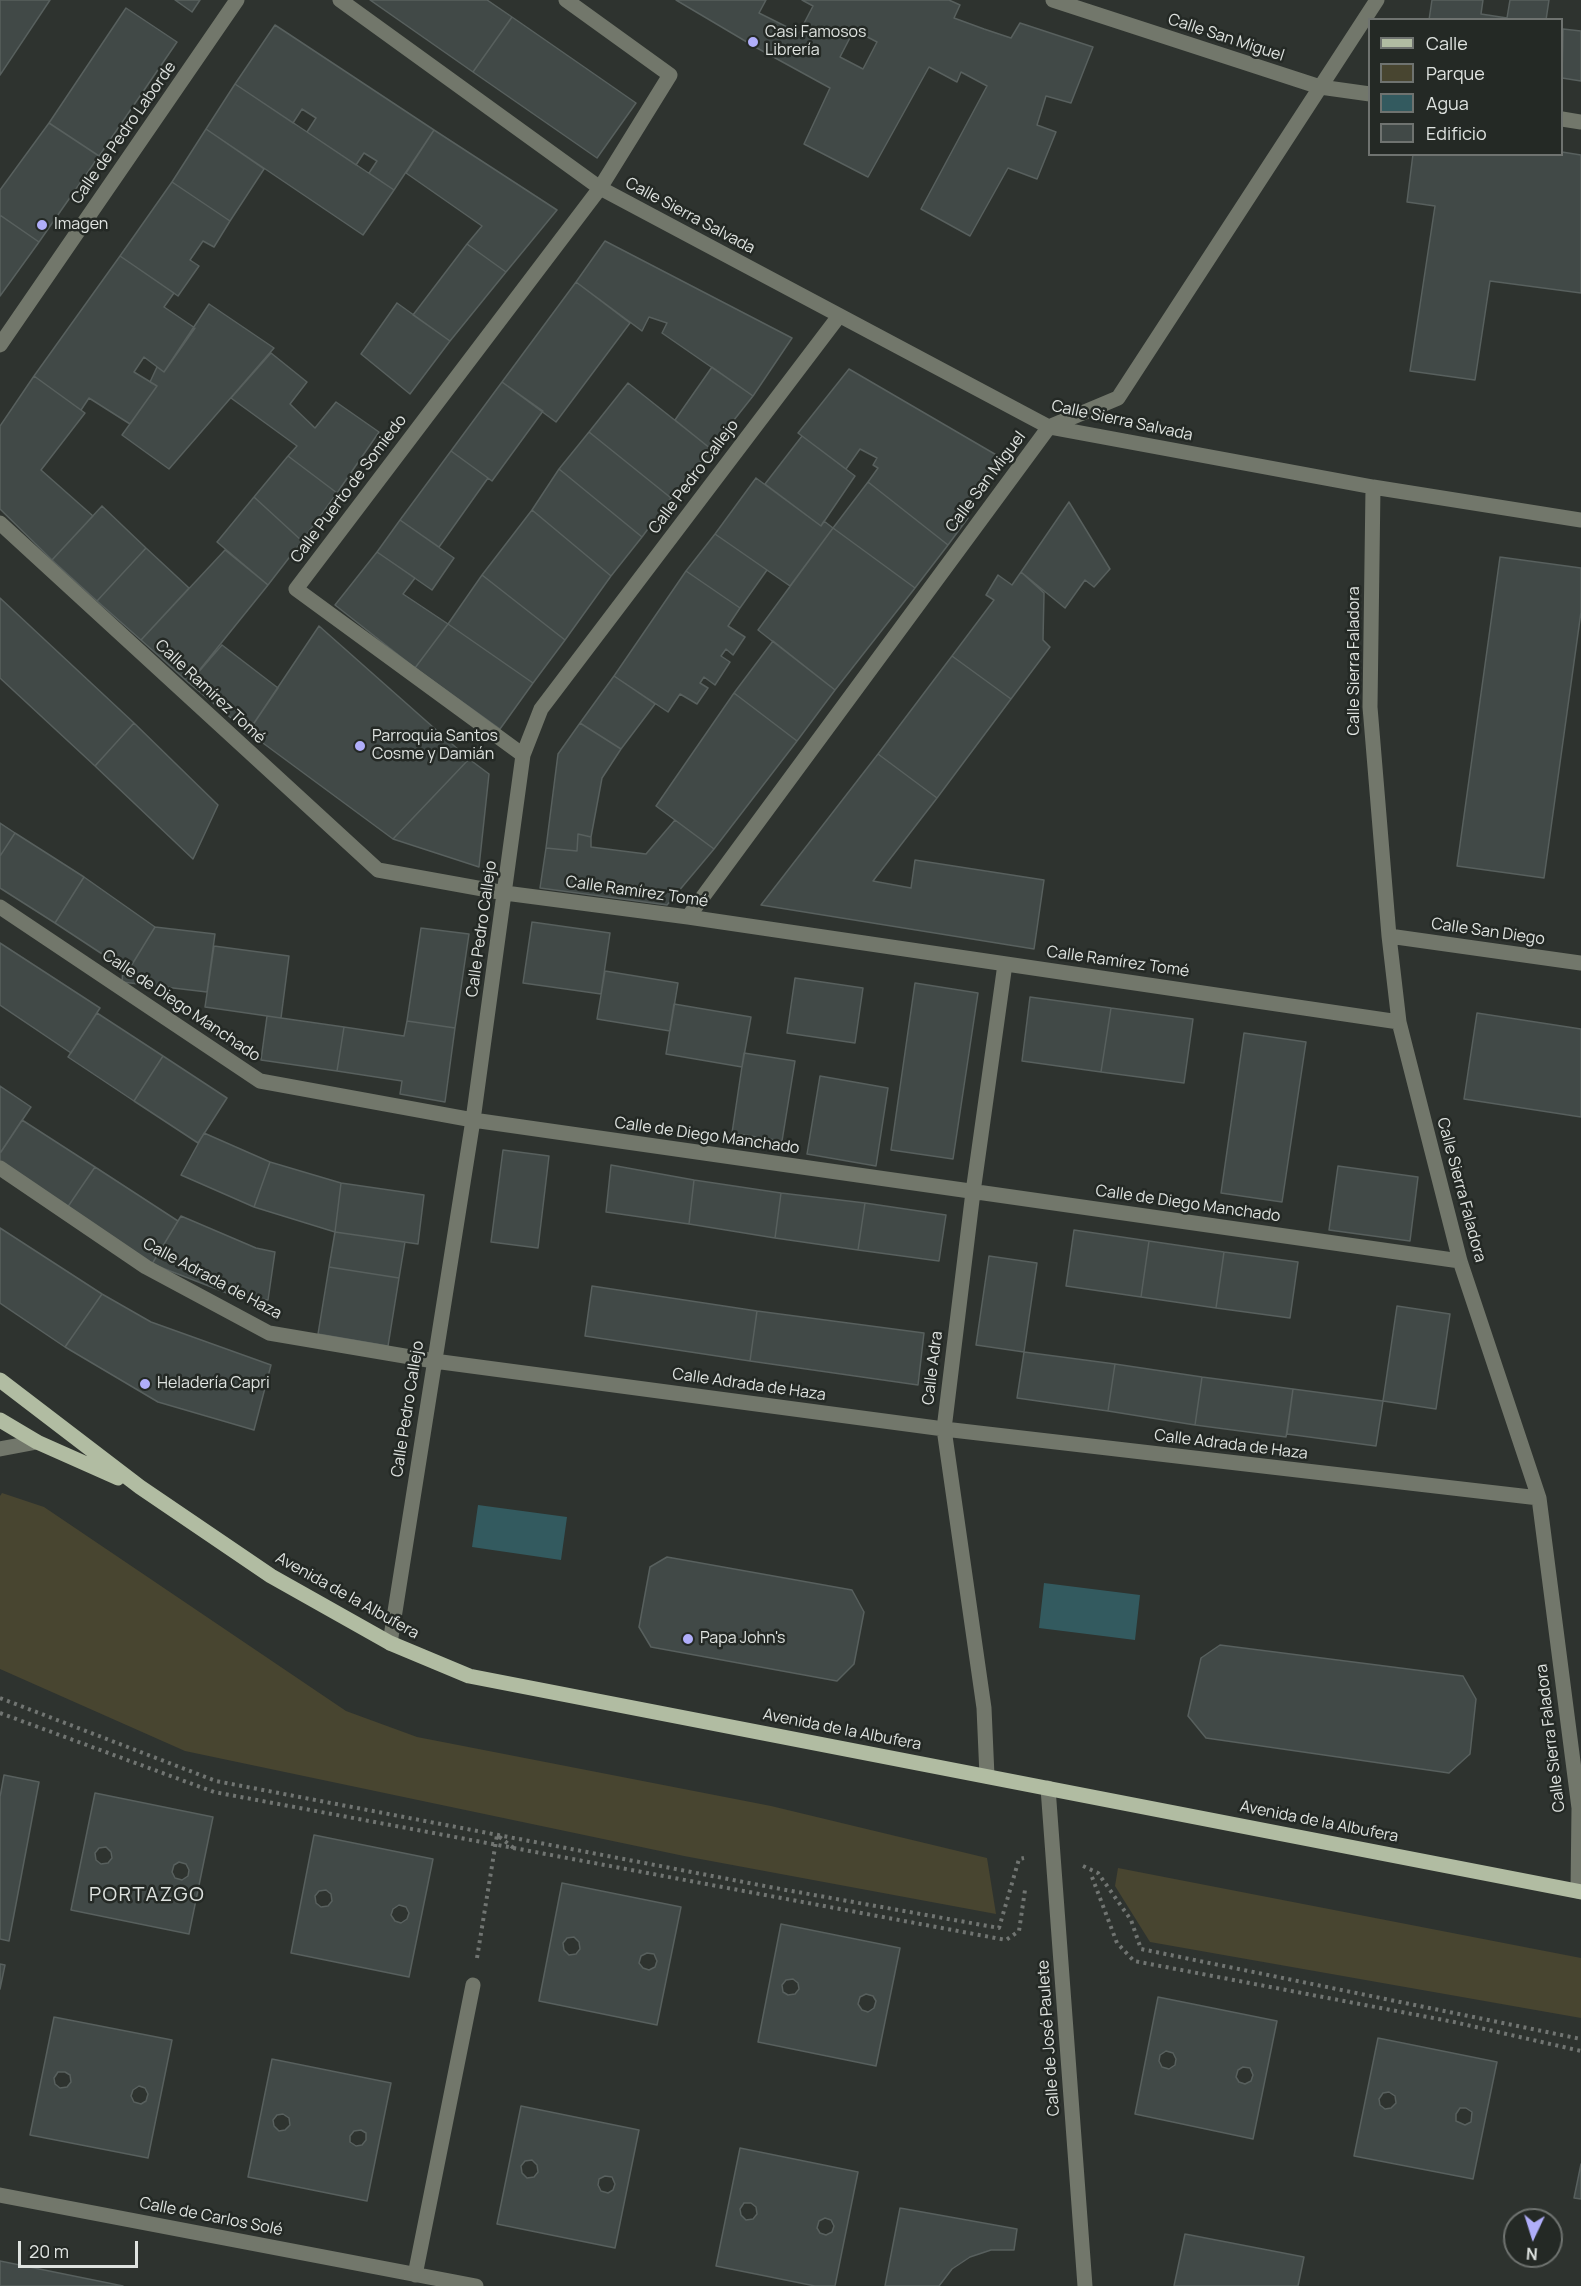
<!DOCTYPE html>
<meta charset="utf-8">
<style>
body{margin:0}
#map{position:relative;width:1581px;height:2286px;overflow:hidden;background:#2e332f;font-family:Manrope,sans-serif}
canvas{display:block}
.legend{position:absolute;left:1368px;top:18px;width:195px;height:138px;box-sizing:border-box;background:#242925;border:2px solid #6f7370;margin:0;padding:8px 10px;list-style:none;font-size:18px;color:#dfe3e0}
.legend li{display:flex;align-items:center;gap:12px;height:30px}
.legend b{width:30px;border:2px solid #6f7370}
.north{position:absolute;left:1503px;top:2208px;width:60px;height:60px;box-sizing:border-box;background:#242925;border:2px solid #6f7370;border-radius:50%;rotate:184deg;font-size:16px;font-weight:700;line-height:24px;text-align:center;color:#dfe3e0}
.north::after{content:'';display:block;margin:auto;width:21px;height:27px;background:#b0aefa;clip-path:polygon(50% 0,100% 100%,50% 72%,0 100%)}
.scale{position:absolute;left:18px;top:2241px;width:120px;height:27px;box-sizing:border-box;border:3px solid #dfe3e0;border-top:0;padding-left:8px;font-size:18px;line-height:21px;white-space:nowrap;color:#dfe3e0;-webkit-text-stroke:4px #242925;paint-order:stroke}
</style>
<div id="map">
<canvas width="1581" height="2286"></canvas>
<ul class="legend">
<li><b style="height:8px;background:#b1bca2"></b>Calle</li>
<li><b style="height:16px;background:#484530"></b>Parque</li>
<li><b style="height:16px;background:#335a5f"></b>Agua</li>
<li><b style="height:16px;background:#414947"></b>Edificio</li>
</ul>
<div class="north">N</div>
<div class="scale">20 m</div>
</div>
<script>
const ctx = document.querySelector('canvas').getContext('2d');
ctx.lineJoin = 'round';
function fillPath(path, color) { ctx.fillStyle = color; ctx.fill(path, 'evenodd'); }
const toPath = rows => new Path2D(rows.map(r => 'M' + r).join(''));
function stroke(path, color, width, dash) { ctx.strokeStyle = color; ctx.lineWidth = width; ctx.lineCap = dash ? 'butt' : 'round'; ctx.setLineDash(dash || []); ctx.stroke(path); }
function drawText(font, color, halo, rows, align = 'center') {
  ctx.font = font + ' Manrope,sans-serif'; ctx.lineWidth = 5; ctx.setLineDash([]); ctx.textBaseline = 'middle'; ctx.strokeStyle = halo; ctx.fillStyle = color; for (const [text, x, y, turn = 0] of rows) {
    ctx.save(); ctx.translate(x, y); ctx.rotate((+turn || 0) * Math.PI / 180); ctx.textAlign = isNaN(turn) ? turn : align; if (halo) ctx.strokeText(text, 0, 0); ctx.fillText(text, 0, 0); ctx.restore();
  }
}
const green = toPath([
 [2,1493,44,1507,346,1711,417,1737,771,1806,987,1858,996,1914,684,1856,185,1751,0,1669,0,1496],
 [1118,1868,1581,1958,1581,2018,1150,1942,1115,1886]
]);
const water = toPath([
 [478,1505,567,1517,561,1560,472,1547],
 [1044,1583,1140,1595,1135,1640,1039,1628]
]);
const building = toPath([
 [0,0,50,0,0,75,0,0],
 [175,0,200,0,192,12,175,0],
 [370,0,487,0,512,17,473,72,370,0],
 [676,0,766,0,759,13,799,33,813,6,802,0,949,0,960,5,954,18,984,29,1011,38,1020,23,1093,47,1071,103,1046,96,1037,125,1056,132,1037,179,1008,168,970,236,921,209,987,86,961,72,957,82,929,67,868,177,804,144,830,88,757,48,676,0],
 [854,30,877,42,863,69,840,57,854,30],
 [1432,0,1483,0,1481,14,1507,18,1510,0,1549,0,1546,20,1429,20,1432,0],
 [126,8,177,42,99,156,49,123,126,8],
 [512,17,636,103,597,158,473,72,512,17],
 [275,25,434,130,394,190,369,173,377,161,364,153,356,165,307,132,316,118,302,109,293,123,235,84,275,25],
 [1563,29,1581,31,1581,81,1562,78,1563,29],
 [235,84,394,190,363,235,206,129,235,84],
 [49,123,99,156,39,242,0,215,0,190,49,123],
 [206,129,264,169,230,221,172,182,206,129],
 [434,130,557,210,506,272,467,244,482,226,406,173,434,130],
 [1562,152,1581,155,1581,293,1490,281,1475,380,1410,371,1435,206,1407,202,1413,154,1562,154,1562,152],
 [172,182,230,221,214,247,203,241,190,260,199,266,178,296,120,256,172,182],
 [0,215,39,242,0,296,0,215],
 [605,241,792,338,753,396,662,333,667,323,649,317,642,331,576,282,605,241],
 [467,244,506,272,450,341,413,315,467,244],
 [120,256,174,293,164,307,195,328,164,372,144,357,134,372,157,386,130,424,89,398,81,410,34,376,120,256],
 [576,282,630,323,556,422,502,382,576,282],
 [397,303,450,341,410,394,361,354,397,303],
 [209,304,274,348,169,469,122,435,157,386,150,382,157,367,164,372,209,304],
 [271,353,307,382,290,404,315,428,336,402,379,432,337,493,288,456,297,446,231,398,271,353],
 [712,367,753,396,711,449,675,420,712,367],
 [849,369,1005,460,964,514,968,518,948,545,868,482,878,468,873,465,877,458,860,449,846,469,798,433,849,369],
 [34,376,85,413,41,470,93,516,52,560,0,509,0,426,34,376],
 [502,382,543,411,492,481,451,451,502,382],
 [628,383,711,449,671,498,589,432,628,383],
 [589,432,671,498,642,537,559,469,589,432],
 [802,436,855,476,821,526,765,484,802,436],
 [451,451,488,478,439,547,400,520,451,451],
 [288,456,337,493,302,541,254,497,288,456],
 [559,469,642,537,611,576,532,510,559,469],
 [756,478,821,526,824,521,833,528,790,586,715,534,756,478],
 [868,482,948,545,915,588,833,528,868,482],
 [254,497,302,541,268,585,217,542,254,497],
 [1069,502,1110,569,1094,587,1085,580,1065,608,1021,572,1069,502],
 [102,506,146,548,97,601,52,560,102,506],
 [532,510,611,576,565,640,482,575,532,510],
 [400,520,454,558,432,590,377,552,400,520],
 [833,528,915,588,835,690,758,630,833,528],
 [715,534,767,570,740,608,686,571,715,534],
 [146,548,189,588,141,640,97,601,146,548],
 [225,550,268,585,189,683,141,640,225,550],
 [377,552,415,578,403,594,448,624,415,668,335,605,377,552],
 [1500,557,1581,568,1581,612,1544,878,1457,866,1500,557],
 [686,571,740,608,728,626,745,637,733,655,726,649,721,656,730,662,715,685,704,677,700,683,708,688,697,704,680,694,668,712,614,676,686,571],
 [1021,572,1044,593,1043,640,1050,647,1011,699,952,656,994,600,986,595,998,575,1012,585,1021,572],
 [482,575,565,640,533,683,448,624,482,575],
 [0,598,134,723,95,766,0,678,0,598],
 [448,624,533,683,500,729,415,668,448,624],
 [319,626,469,759,393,839,248,732,319,626],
 [773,641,835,690,797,741,734,693,773,641],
 [222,645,278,688,248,732,189,683,222,645],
 [952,656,1011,699,937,798,878,754,952,656],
 [614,676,655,704,621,749,580,723,614,676],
 [734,693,797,741,714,849,656,806,734,693],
 [134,723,218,805,193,859,95,766,134,723],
 [580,723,621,749,602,778,591,837,578,834,577,851,546,848,558,754,580,723],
 [878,754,937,798,873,881,911,888,915,860,1044,880,1034,949,761,905,878,754],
 [469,759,489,774,479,867,393,839,469,759],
 [675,820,714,849,667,905,540,888,546,848,577,851,578,834,591,837,591,847,646,854,675,820],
 [0,823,15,833,0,856,0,823],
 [15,833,84,877,55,923,0,888,0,856,15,833],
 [84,877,155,927,128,971,55,923,84,877],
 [532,922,610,933,601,994,523,983,532,922],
 [155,927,215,934,207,992,122,982,123,968,128,971,155,927],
 [421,928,469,934,455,1028,407,1021,421,928],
 [0,943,100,1008,71,1053,0,1005,0,943],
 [214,946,289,956,281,1018,205,1007,214,946],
 [605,971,678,983,670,1031,597,1019,605,971],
 [795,978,863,988,855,1043,787,1033,795,978],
 [915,983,978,993,953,1159,891,1150,915,983],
 [1030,997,1111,1008,1101,1072,1022,1061,1030,997],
 [674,1004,751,1017,742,1067,666,1054,674,1004],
 [1111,1008,1193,1019,1184,1083,1101,1072,1111,1008],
 [97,1013,163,1056,134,1101,68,1057,97,1013],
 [1477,1013,1581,1029,1581,1117,1464,1099,1477,1013],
 [267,1016,344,1027,337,1071,261,1060,267,1016],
 [407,1021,455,1028,445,1102,400,1094,402,1081,337,1071,344,1027,404,1036,407,1021],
 [1244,1033,1306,1042,1282,1202,1221,1193,1244,1033],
 [744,1053,795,1061,782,1141,732,1133,744,1053],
 [163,1056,227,1098,198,1143,134,1101,163,1056],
 [820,1076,888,1088,876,1166,807,1154,820,1076],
 [0,1086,31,1107,1,1152,0,1151,0,1086],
 [22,1120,95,1167,67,1208,0,1162,0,1153,22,1120],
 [204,1133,270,1162,254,1207,181,1175,204,1133],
 [503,1150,549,1156,538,1248,491,1242,503,1150],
 [270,1162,341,1183,335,1232,254,1207,270,1162],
 [611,1165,694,1180,689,1224,606,1212,611,1165],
 [1338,1166,1418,1177,1410,1241,1329,1230,1338,1166],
 [95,1167,178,1221,152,1264,67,1208,95,1167],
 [694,1180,781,1193,775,1238,689,1224,694,1180],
 [341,1183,424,1195,418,1244,335,1232,341,1183],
 [781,1193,865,1203,858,1250,775,1238,781,1193],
 [865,1203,946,1215,939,1261,858,1250,865,1203],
 [181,1216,256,1248,275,1252,268,1300,232,1295,152,1264,181,1216],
 [0,1228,102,1294,65,1347,0,1303,0,1228],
 [1074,1230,1149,1241,1141,1297,1066,1286,1074,1230],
 [335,1232,405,1242,399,1278,329,1267,335,1232],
 [1149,1241,1224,1252,1216,1308,1141,1297,1149,1241],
 [1224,1252,1298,1262,1290,1318,1216,1308,1224,1252],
 [989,1256,1037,1263,1024,1352,976,1345,989,1256],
 [329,1267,399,1278,388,1346,318,1334,329,1267],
 [592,1286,757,1311,750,1361,585,1336,592,1286],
 [102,1294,151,1322,271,1365,254,1430,158,1402,65,1347,102,1294],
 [1397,1306,1450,1314,1436,1409,1383,1401,1397,1306],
 [757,1311,924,1333,918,1385,750,1361,757,1311],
 [1024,1352,1115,1364,1108,1411,1017,1398,1024,1352],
 [1115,1364,1202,1377,1195,1425,1108,1411,1115,1364],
 [1202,1377,1293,1389,1286,1437,1195,1425,1202,1377],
 [1293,1389,1383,1401,1376,1446,1287,1434,1293,1389],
 [667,1557,852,1590,864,1612,854,1664,837,1681,651,1647,639,1627,650,1567,667,1557],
 [1220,1645,1463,1676,1476,1699,1470,1754,1449,1773,1206,1738,1188,1716,1201,1658,1220,1645],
 [4,1775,39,1782,9,1941,0,1939,0,1797,4,1775],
 [95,1793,213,1817,189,1934,71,1910,95,1793],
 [106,1847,111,1852,112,1858,108,1863,101,1864,96,1860,95,1853,99,1848,106,1847],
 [179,1862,186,1864,189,1870,188,1876,182,1880,175,1878,172,1872,174,1865,179,1862],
 [314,1835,433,1859,409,1977,291,1953,314,1835],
 [326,1890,331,1894,332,1901,328,1906,321,1907,316,1903,315,1896,319,1891,326,1890],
 [399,1905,406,1907,409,1913,407,1919,401,1923,395,1921,391,1915,393,1909,399,1905],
 [562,1883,681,1907,657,2025,539,2001,562,1883],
 [574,1937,579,1942,580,1949,576,1954,569,1955,564,1950,563,1943,567,1938,574,1937],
 [647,1953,654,1954,657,1961,655,1967,649,1970,643,1968,639,1963,641,1956,647,1953],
 [781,1924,900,1948,876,2066,758,2042,781,1924],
 [793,1979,798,1983,799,1989,795,1994,788,1995,783,1992,782,1985,786,1980,793,1979],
 [866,1994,873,1996,876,2001,874,2008,868,2012,862,2010,858,2004,860,1997,866,1994],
 [0,1964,5,1965,0,1989,0,1964],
 [1158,1997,1277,2021,1253,2139,1135,2114,1158,1997],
 [1166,2051,1173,2053,1176,2059,1175,2065,1169,2069,1162,2067,1159,2061,1160,2055,1166,2051],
 [1243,2067,1250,2068,1253,2075,1251,2081,1245,2084,1239,2082,1236,2077,1238,2070,1243,2067],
 [54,2017,172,2040,148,2158,30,2135,54,2017],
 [58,2072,65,2072,70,2075,71,2082,67,2087,60,2088,55,2084,54,2078,58,2072],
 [139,2086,145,2088,148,2094,146,2101,141,2104,134,2102,131,2096,133,2090,139,2086],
 [1378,2038,1497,2062,1473,2179,1354,2156,1378,2038],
 [1389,2092,1395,2096,1396,2103,1391,2108,1385,2109,1380,2105,1379,2099,1383,2093,1389,2092],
 [1460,2108,1466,2108,1472,2112,1471,2122,1465,2125,1456,2121,1456,2114,1460,2108],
 [272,2059,391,2083,367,2201,248,2177,272,2059],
 [283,2114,289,2118,290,2125,285,2130,279,2131,274,2126,273,2120,277,2115,283,2114],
 [361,2130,366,2133,366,2140,362,2145,356,2146,350,2142,350,2136,354,2131,361,2130],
 [521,2106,639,2130,615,2248,497,2224,521,2106],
 [532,2160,537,2165,538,2172,534,2177,527,2178,522,2173,521,2166,525,2161,532,2160],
 [605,2176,612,2177,615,2184,613,2190,608,2193,601,2191,598,2185,599,2179,605,2176],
 [740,2148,858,2172,835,2286,815,2286,716,2266,740,2148],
 [744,2203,751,2203,756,2207,757,2214,753,2219,746,2220,741,2215,740,2209,744,2203],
 [825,2218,831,2220,834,2226,832,2232,826,2235,820,2233,817,2228,819,2221,825,2218],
 [1581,2164,1581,2199,1574,2198,1581,2164],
 [900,2208,1017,2229,1014,2250,991,2250,970,2257,952,2269,939,2286,885,2286,900,2208],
 [1185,2234,1304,2257,1298,2286,1174,2286,1185,2234],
 [0,2261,123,2286,0,2286,0,2261]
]);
const path = toPath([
 [0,1698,216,1781,775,1888,999,1928,1019,1859,1024,1858],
 [0,1713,214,1792,1006,1940,1019,1931,1025,1890],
 [1083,1866,1098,1873,1131,1920,1141,1949,1581,2039],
 [1092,1877,1117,1943,1134,1961,1454,2022,1581,2051],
 [477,1958,497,1835,515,1849]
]);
const minor = toPath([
 [340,0,600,188,1049,427,1373,487,1581,520],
 [1053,0,1320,87,1370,94],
 [1562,119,1581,122],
 [0,345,237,0],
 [1373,487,1370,707,1389,936,1399,1022,1460,1261,1539,1498,1579,1808,1578,1891],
 [0,523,378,870,505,893,688,917,1399,1022],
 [523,755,296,589,600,188,670,75,566,0],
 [0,907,260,1081,473,1120,1460,1261],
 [688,917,1049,427,1118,398,1377,0],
 [1389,936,1581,963],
 [0,1168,146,1267,269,1333,434,1361,944,1429,1539,1498],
 [0,1449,37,1442],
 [390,1643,473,1120,523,755,541,709,839,316],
 [987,1776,984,1708,944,1429,973,1192,1005,964],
 [1048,1788,1085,2286],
 [0,2195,476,2286],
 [415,2275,473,1985]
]);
const major = toPath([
 [0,1380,140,1487,271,1576,390,1643,469,1676,1581,1892],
 [0,1420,37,1442,118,1478]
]);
const markers = [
 [753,42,6,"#b0aefa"],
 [42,225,6,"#b0aefa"],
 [360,746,6,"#b0aefa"],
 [145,1384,6,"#b0aefa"],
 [688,1639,6,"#b0aefa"]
];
const poiNames = [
 ["Casi Famosos",765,33],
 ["Librería",765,51],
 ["Imagen",54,225],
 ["Parroquia Santos",372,737],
 ["Cosme y Damián",372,755],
 ["Heladería Capri",157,1384],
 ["Papa John's",700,1639]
];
const streetNames = [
 ["Calle San Miguel",1226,38,18],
 ["Calle de Pedro Laborde",124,133,-55],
 ["Calle Sierra Salvada",690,216,28],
 ["Calle Sierra Salvada",1122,421,12],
 ["Calle Pedro Callejo",694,477,-53],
 ["Calle San Miguel",986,482,-53],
 ["Calle Puerto de Somiedo",349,489,-53],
 ["Calle Sierra Faladora",1355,661,-90],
 ["Calle Ramírez Tomé",210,692,43],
 ["Calle Ramírez Tomé",637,892,8],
 ["Calle Pedro Callejo",482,929,-82],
 ["Calle San Diego",1488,932,8],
 ["Calle Ramírez Tomé",1118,962,8],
 ["Calle de Diego Manchado",181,1006,34],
 ["Calle de Diego Manchado",707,1136,8],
 ["Calle Sierra Faladora",1461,1190,75],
 ["Calle de Diego Manchado",1188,1204,8],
 ["Calle Adrada de Haza",212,1279,28],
 ["Calle Adra",933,1368,-83],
 ["Calle Adrada de Haza",749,1385,8],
 ["Calle Pedro Callejo",408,1409,-81],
 ["Calle Adrada de Haza",1231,1445,7],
 ["Avenida de la Albufera",347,1596,29],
 ["Avenida de la Albufera",842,1730,11],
 ["Calle Sierra Faladora",1551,1738,-97],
 ["Avenida de la Albufera",1319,1822,11],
 ["Calle de José Paulete",1049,2038,-94],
 ["Calle de Carlos Solé",211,2217,11]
];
const quarterNames = [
 ["PORTAZGO",147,1895]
];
fillPath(green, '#484530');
fillPath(water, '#335a5f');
fillPath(building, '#414947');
stroke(building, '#58605e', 1.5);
stroke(path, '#717572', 4, [3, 4.5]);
stroke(minor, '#72776b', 15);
stroke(major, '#b1bca2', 15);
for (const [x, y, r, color] of markers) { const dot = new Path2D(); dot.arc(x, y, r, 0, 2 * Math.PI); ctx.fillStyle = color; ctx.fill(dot); stroke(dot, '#242925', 2); }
drawText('16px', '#dfe3e0', '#242925', poiNames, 'left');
drawText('16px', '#dfe3e0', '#242925', streetNames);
ctx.letterSpacing = '1.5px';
drawText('20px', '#dfe3e0', '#242925', quarterNames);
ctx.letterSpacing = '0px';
</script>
